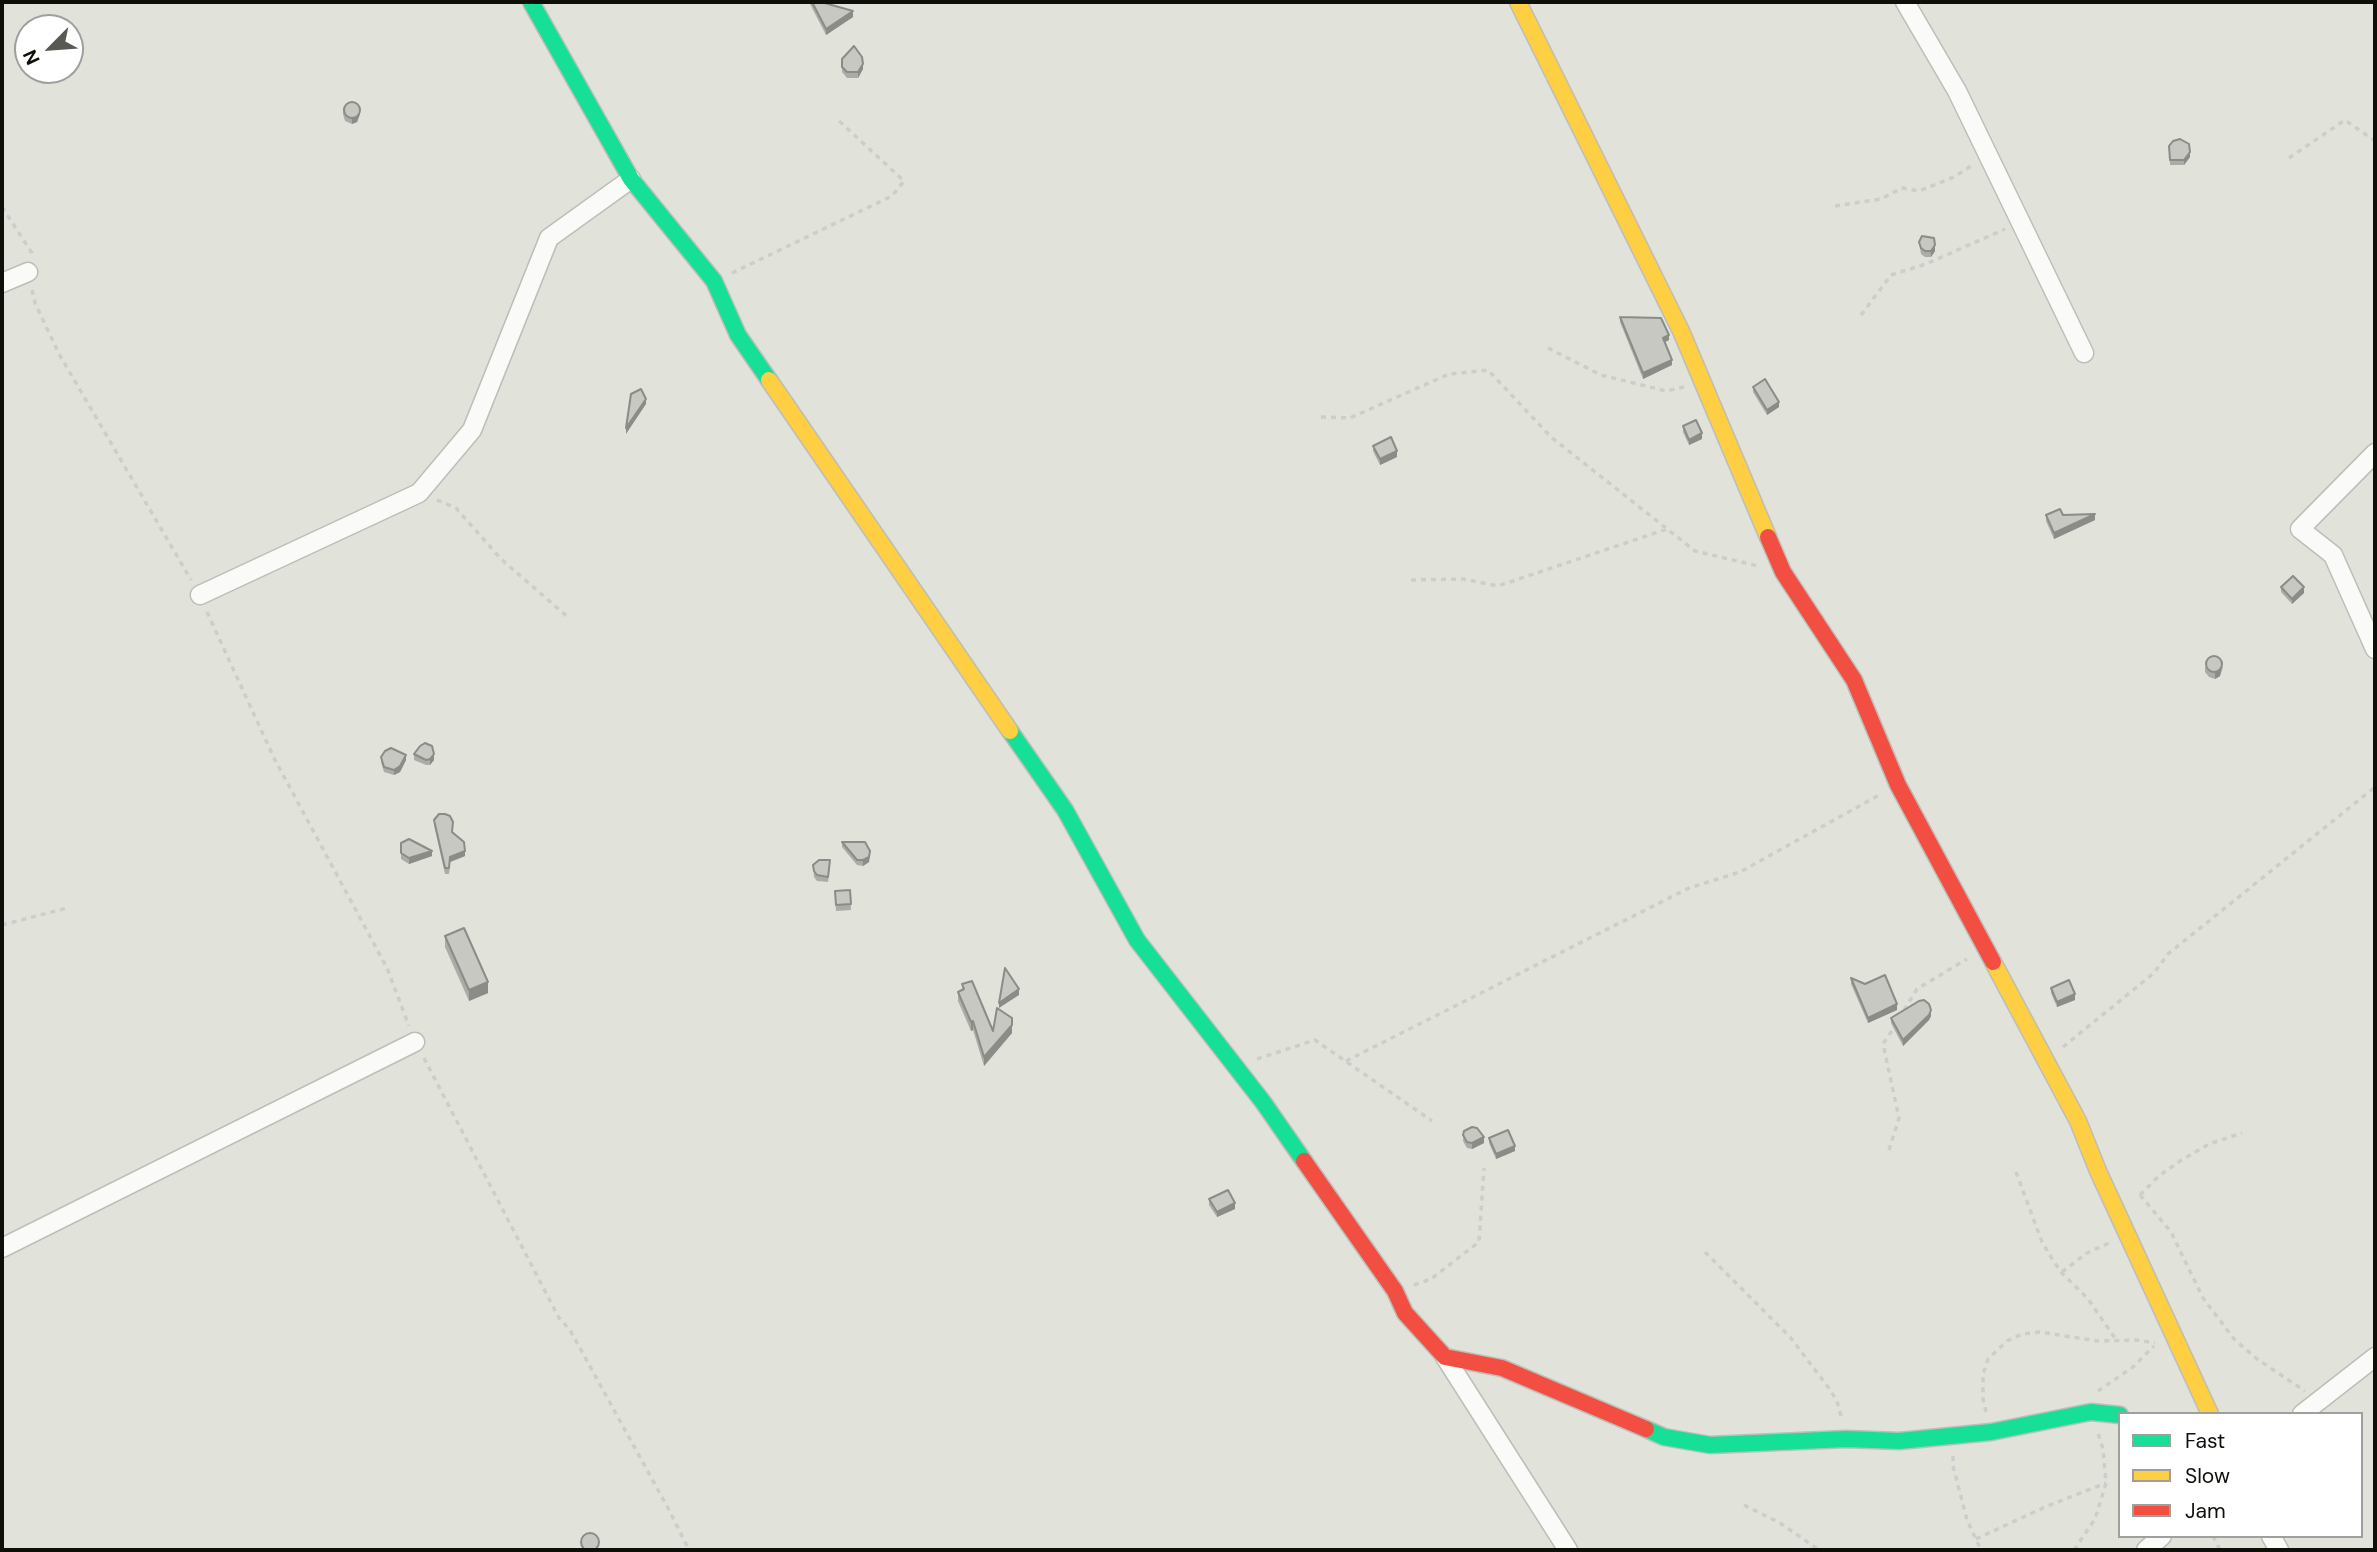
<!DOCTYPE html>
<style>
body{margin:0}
#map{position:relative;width:2377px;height:1552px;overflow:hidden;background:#e1e2da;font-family:"DM Sans",sans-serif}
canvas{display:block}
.frame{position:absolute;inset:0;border:4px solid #0e0f09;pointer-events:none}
.legend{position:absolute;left:2118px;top:1412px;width:245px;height:126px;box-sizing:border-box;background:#fff;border:2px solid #9f9f9d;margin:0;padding:9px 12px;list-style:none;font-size:21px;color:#0e0f09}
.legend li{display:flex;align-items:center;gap:14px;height:35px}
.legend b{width:35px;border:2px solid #9f9f9d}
.north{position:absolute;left:14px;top:14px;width:70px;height:70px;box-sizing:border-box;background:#fff;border:2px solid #9f9f9d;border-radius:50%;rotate:245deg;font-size:19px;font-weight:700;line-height:28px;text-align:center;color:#0e0f09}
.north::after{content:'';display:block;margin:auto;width:24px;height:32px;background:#585952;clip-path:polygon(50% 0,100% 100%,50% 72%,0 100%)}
</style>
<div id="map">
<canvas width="2377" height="1552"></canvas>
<div class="frame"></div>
<ul class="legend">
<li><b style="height:9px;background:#16e098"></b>Fast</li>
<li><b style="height:9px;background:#ffcf43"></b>Slow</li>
<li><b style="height:9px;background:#f24e42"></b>Jam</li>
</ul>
<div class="north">N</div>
</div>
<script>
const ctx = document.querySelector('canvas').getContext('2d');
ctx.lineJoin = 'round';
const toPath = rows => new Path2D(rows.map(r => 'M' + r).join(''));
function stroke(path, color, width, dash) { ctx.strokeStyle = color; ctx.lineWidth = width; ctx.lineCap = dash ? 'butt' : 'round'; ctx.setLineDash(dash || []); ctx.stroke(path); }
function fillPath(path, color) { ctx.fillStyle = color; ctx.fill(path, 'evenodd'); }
const path = toPath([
 [2289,158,2345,120,2375,141],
 [1835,206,1881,199,1902,188,1919,191,1954,177,1974,164],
 [2,207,32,253,32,255],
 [732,273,892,196,904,181,837,119],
 [32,290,35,303,59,354,191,580],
 [1861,315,1891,275,1926,264,2005,229],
 [1548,348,1601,375,1666,391,1684,387],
 [1321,417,1350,418,1449,374,1488,370,1551,437,1695,551,1758,566],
 [437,500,456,508,501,559,570,619],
 [1411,580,1463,579,1498,586,1667,529],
 [207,612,274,758,387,968,409,1026],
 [2,925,67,908],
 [1904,1010,1917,989,1967,959],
 [2063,1047,2154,973,2168,954,2375,787],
 [424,1058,559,1318,570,1330,669,1510,689,1550],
 [1257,1059,1315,1040,1432,1121],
 [1346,1061,1689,888,1740,872,1881,794],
 [1889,1150,1899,1118,1883,1044,1895,1026],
 [2016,1172,2042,1242,2051,1257,2061,1272,2088,1299,2117,1341],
 [2140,1195,2171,1232,2203,1298,2234,1339,2257,1359,2305,1391],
 [2140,1195,2159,1176,2180,1161,2209,1144,2242,1133],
 [1705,1252,1790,1337,1828,1387,1837,1401,1842,1420],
 [2062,1272,2087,1253,2109,1243],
 [1414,1285,1431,1279,1479,1242,1484,1168],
 [2098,1391,2133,1367,2154,1346],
 [1986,1412,1983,1399,1983,1374,1988,1359,2007,1341,2022,1334,2040,1332,2097,1341,2136,1340,2155,1343],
 [1953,1456,1953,1466,1967,1520,1981,1550],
 [1744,1505,1780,1523,1819,1550],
 [2213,1536,2220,1550],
 [1976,1539,2045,1507,2106,1483],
 [2074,1550,2095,1519,2106,1483,2103,1449,2098,1433]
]);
const street = toPath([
 [1905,2,1957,91,2084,353],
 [2,283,28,272],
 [2375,453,2300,529,2333,555,2375,649],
 [200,595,419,493,472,430,549,238,631,179],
 [2,1248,415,1042],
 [1445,1357,1568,1550],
 [2302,1414,2375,1357],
 [2271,1536,2279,1550],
 [2146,1550,2162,1536]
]);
const fast = toPath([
 [531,2,631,179,714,281,738,335,769,380],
 [1010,731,1065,810,1137,940,1263,1102,1304,1161],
 [1646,1429,1664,1437,1710,1445,1846,1439,1899,1441,1991,1432,2091,1412,2120,1415]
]);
const slow = toPath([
 [1518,2,1681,331,1768,537],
 [769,380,1010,731],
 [1993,962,2078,1121,2098,1171,2210,1414]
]);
const jam = toPath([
 [1768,537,1783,572,1854,680,1898,785,1993,962],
 [1304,1161,1395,1291,1405,1313,1445,1357,1502,1368,1646,1429]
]);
const wall = toPath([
 [810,2,821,2,853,17,826,35,810,4],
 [842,59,863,69,858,78,847,78,842,72],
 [343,108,360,114,357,122,352,124,345,121,343,114],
 [2169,146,2190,157,2184,165,2170,165],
 [1919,242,1935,251,1931,257,1925,257,1921,254],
 [1620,317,1669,340,1665,342,1672,365,1643,379,1620,322],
 [1753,387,1779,407,1767,415,1753,392],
 [1683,426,1702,439,1689,445,1683,432],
 [1373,446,1397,457,1380,465,1373,451],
 [2046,515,2063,515,2095,520,2054,539,2046,521],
 [2281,587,2304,593,2292,604,2281,592],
 [2205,667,2223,667,2220,676,2215,679,2209,677,2205,672],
 [414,754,434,760,430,765,426,765,414,760],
 [381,757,406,760,400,772,394,775,384,772,381,762],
 [434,820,452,832,465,856,450,862,449,874,445,874,434,825],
 [842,842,870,856,869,862,863,866,857,865,842,847],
 [401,843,432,856,409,864,401,859],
 [813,865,830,866,828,882,817,881,814,877],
 [850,890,851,910,836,911,835,891],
 [445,936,488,993,469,1001,445,947],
 [1851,978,1865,984,1897,1010,1868,1023,1851,984],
 [962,984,993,1031,1012,1033,984,1066,973,1030,971,1031,958,1001,958,992,962,990],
 [2051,988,2075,1000,2057,1007,2051,993],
 [1931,1016,1929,1020,1903,1046,1891,1023,1891,1018],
 [1464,1131,1484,1143,1472,1149,1467,1148,1463,1141],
 [1489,1138,1515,1151,1496,1159,1489,1143],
 [1209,1199,1235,1209,1217,1217,1209,1205]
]);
const shadedWall = toPath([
 [853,11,853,17,826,35,826,29],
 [863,64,863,69,858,78,858,72],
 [360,109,360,114,357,122,352,124,352,119],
 [2190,152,2190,157,2184,165,2184,160],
 [1935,245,1935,251,1931,257,1931,251],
 [1669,335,1669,340,1663,343,1663,338],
 [1672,360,1672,365,1643,379,1643,373],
 [646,399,646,404,626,434,626,428],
 [1779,402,1779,407,1767,415,1767,410],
 [1702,433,1702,439,1689,445,1689,440],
 [1397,451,1397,457,1380,465,1380,459],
 [2095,514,2095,520,2054,539,2054,533],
 [2304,587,2304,593,2292,604,2292,599],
 [2223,662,2220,676,2215,679,2215,673],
 [434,754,434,760,430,765,430,759],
 [406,755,406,760,400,772,394,775,394,770],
 [432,851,432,856,409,864,409,858],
 [465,851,465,856,450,862,449,874,450,857],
 [870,851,869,862,863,866,863,860],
 [488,982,488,993,469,1001,469,990],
 [1019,989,1019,995,999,1008,999,1003],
 [2075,994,2075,1000,2057,1007,2057,1002],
 [1897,1004,1897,1010,1868,1023,1868,1018],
 [1931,1010,1931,1016,1929,1020,1903,1046,1903,1040],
 [973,1021,973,1030,971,1031,971,1022],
 [1012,1025,1012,1033,984,1066,984,1057],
 [1484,1137,1484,1143,1472,1149,1472,1143],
 [1515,1146,1515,1151,1496,1159,1496,1154],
 [1235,1203,1235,1209,1217,1217,1217,1212]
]);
const building = toPath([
 [812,2,821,2,853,11,826,29,812,2],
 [854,46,862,57,863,64,858,72,847,72,842,67,842,59,854,46],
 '344 110a8 8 0 1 1 16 0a8 8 0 1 1-16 0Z',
 [2180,139,2189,144,2190,152,2184,160,2170,160,2169,146,2173,141,2180,139],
 [1922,236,1934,238,1935,245,1931,251,1925,251,1921,248,1919,242,1922,236],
 [1620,317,1661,318,1669,335,1663,338,1672,360,1643,373,1620,317],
 [1765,379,1779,402,1767,410,1753,387,1765,379],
 [641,389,646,399,626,428,631,394,641,389],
 [1696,420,1702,433,1689,440,1683,426,1696,420],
 [1391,437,1397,451,1380,459,1373,446,1391,437],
 [2060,509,2063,515,2095,514,2054,533,2046,515,2060,509],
 [2293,576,2304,587,2292,599,2281,587,2293,576],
 '2206 664a8 8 0 1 1 16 0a8 8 0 1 1-16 0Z',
 [425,743,432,746,434,754,430,759,426,760,414,754,420,746,425,743],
 [391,748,406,755,400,766,394,770,384,767,381,757,385,751,391,748],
 [439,814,445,814,450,816,453,822,452,832,464,842,465,851,450,857,449,868,445,868,434,820,439,814],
 [409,839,432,851,409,858,401,853,401,843,409,839],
 [842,842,865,842,870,851,869,857,863,860,857,860,842,842],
 [819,860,830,860,828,877,817,875,814,871,813,865,819,860],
 [850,890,851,904,836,905,835,891,850,890],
 [464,928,488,982,469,990,445,936,464,928],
 [1005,968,1019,989,999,1003,1005,968],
 [1885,975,1897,1004,1868,1018,1851,978,1865,984,1885,975],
 [2069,980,2075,994,2057,1002,2051,988,2069,980],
 [972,981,993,1031,997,1008,1012,1018,1012,1025,984,1057,973,1021,971,1022,958,992,964,989,962,984,972,981],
 [1924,1000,1929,1004,1931,1010,1929,1015,1903,1040,1891,1018,1919,1001,1924,1000],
 [1472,1127,1477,1128,1484,1137,1472,1143,1467,1142,1463,1135,1464,1131,1472,1127],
 [1508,1130,1515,1146,1496,1154,1489,1138,1508,1130],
 [1228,1190,1235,1203,1217,1212,1209,1199,1228,1190],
 '581 1542a9 9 0 1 1 18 0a9 9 0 1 1-18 0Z'
]);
stroke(street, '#bdbeb7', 21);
stroke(fast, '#bdbeb7', 19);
stroke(slow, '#bdbeb7', 19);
stroke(jam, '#bdbeb7', 19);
stroke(path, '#cdcecb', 3.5, [5, 5]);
stroke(street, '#fafbf9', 18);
stroke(fast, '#16e098', 16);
stroke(slow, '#ffcf43', 16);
stroke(jam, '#f24e42', 16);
fillPath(wall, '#abaca7');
fillPath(shadedWall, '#8b8c88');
fillPath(building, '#c7c8c2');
stroke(building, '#8b8c88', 2);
</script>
